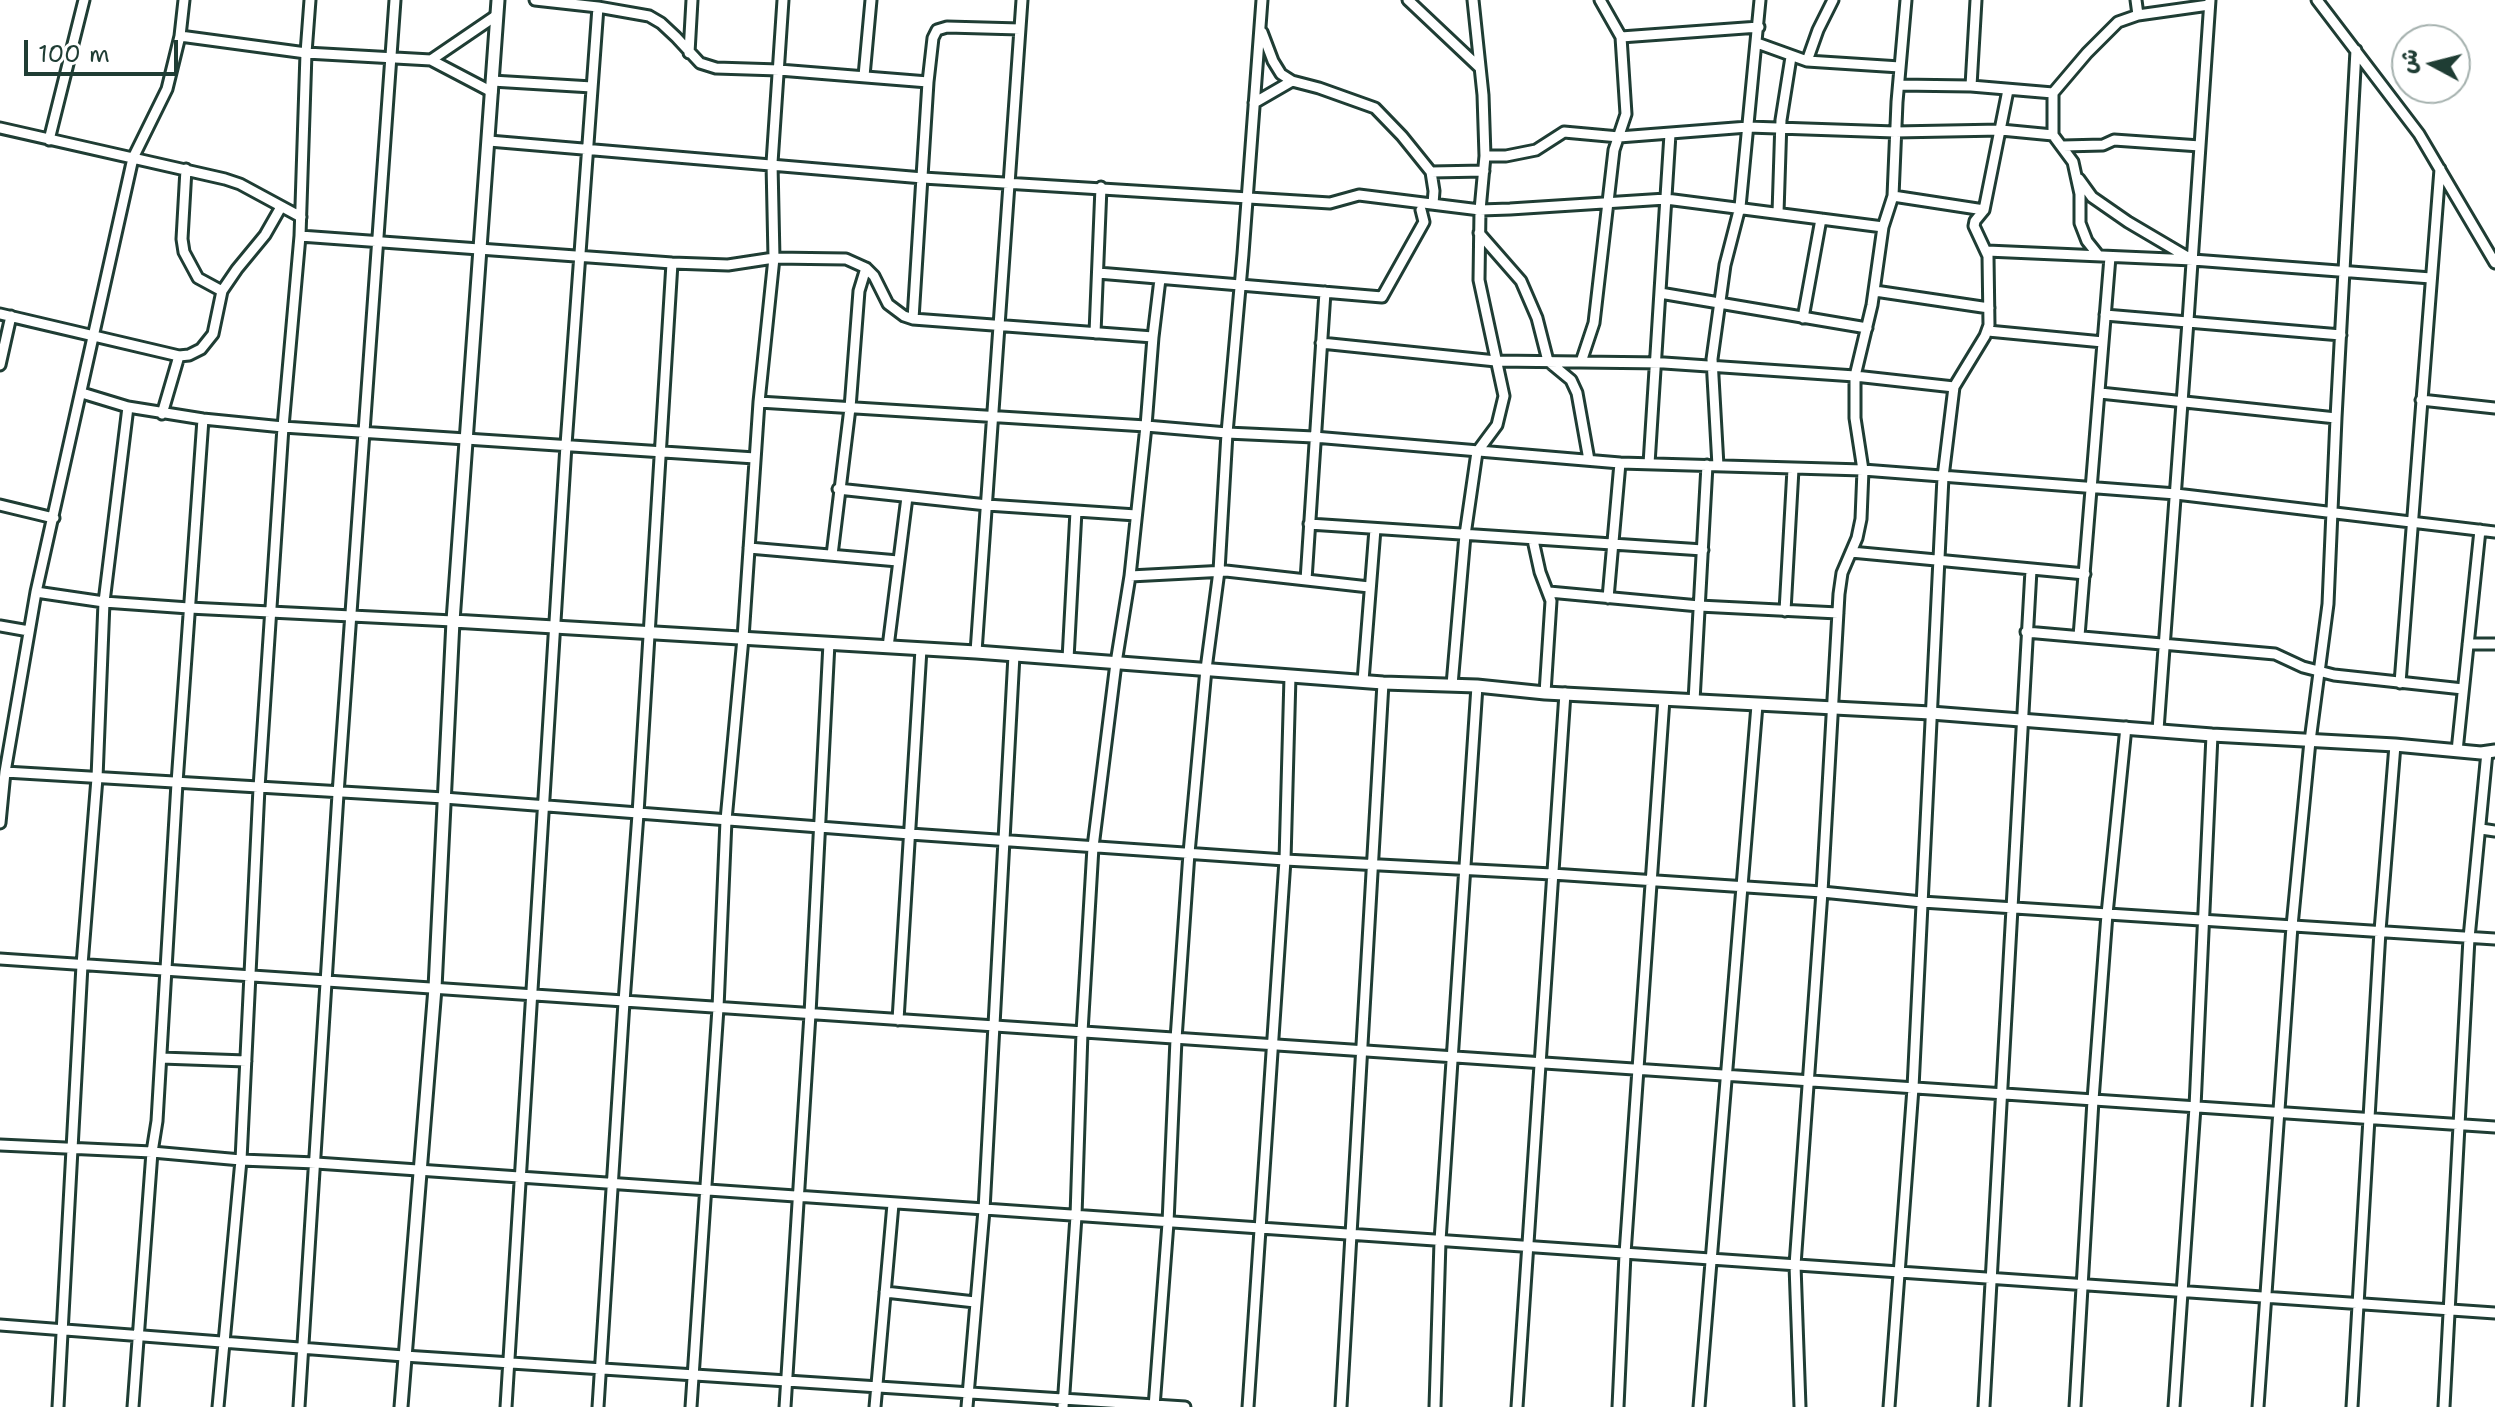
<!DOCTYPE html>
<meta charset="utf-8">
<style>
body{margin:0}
#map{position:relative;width:2495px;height:1407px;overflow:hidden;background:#fff;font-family:"Shantell Sans","Playpen Sans Arabic",sans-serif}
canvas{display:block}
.north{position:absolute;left:2391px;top:24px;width:80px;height:80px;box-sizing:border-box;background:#fff;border:2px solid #a5b1ae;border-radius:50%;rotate:277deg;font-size:22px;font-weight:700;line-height:32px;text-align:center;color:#1f3d34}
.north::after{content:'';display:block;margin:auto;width:28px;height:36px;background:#1f3d34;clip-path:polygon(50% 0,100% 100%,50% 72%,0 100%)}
.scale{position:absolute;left:24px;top:40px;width:154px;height:36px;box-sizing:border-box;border:4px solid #1f3d34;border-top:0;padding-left:10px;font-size:24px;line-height:28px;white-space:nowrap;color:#1f3d34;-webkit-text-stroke:6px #fff;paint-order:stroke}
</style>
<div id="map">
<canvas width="2495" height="1407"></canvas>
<div class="north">ش</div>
<div class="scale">100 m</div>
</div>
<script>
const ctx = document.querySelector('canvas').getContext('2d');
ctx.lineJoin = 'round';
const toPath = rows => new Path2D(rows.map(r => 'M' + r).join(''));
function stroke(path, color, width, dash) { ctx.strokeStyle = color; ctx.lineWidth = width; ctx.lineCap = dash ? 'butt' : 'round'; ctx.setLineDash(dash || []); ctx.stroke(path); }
const minor = toPath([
 [535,0,598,7,649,16,661,23,676,37,700,63,716,68,779,70,928,82],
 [1408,0,1480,68],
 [2136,0,2138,15],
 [2317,0,2419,134,2495,263],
 [1262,32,1273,61,1281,74,1292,81,1319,88,1375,108,1402,136,1431,172,1434,191,1433,204],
 [180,36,306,53,431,60,492,92],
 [1621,37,1759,27],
 [1757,43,1807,61,1900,67],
 [689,53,692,0],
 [431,60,497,15],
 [1807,61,1818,30,1833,0],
 [864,76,871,0],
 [492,81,592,87],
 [1899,85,1971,86,2053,93],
 [1971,86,1976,0],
 [1254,103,1292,81],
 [0,128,225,179,240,184,301,217],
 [49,140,84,0],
 [489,141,923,178,1330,203,1359,195,1480,210,1510,209,1666,199,1883,227],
 [2063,146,2103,145,2114,140,2200,146],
 [1485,156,1506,156,1536,150,1564,132,1619,137,1748,127,1895,132,2001,130,2053,135],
 [186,169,182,239,184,252,198,278,222,291],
 [1431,172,1484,171],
 [2079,179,2092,197,2128,222,2189,258],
 [1893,196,1984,210],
 [1778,213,1781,120,1791,57],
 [1479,233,1521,281,1537,318,1548,361,1571,380,1577,393,1589,460],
 [300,236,672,263,728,265,774,258,846,259,866,268,874,276,888,304,904,316,913,319,1153,337],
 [1987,251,2193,260,2431,278],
 [2099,256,2087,241,2080,223,2080,194,2073,162,2053,135,2053,93,2087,53,2118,22,2138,15,2209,5],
 [1098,273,1382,297,1424,222,1421,210],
 [1875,291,1989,308],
 [1660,293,1867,328],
 [0,314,179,356],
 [2105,315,2341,335],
 [1803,318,1821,219],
 [913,319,928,82,933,38,937,30,947,27,1020,29],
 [1988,331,2103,342],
 [1095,333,1101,187],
 [1321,343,1496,361,1664,363,1855,376,1954,387],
 [1581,362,1594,323,1614,150,1626,114,1621,37,1600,0],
 [0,365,11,316],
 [82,393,128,407,203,419,283,427,755,458],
 [2100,393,2336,418],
 [2421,400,2495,408],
 [759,402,1146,426,1227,433,1314,437,1620,463,1863,470,2176,494,2495,532],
 [162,414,179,356,189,355,201,349,213,334,222,291,237,269,265,235,281,207],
 [1649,464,1670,134],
 [1718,466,1712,359,1725,265,1740,207,1760,0],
 [838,489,987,505,1136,515],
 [0,505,54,518],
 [1309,524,1703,550],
 [1533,540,1540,572,1551,601,1545,693],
 [749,548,898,561],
 [1851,552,2085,574],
 [832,555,850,408,859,291,866,268],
 [1130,576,1226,571,1369,587],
 [1306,580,1325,292],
 [36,592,104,602,189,608,453,621],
 [1549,592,1699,606,1838,613],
 [1608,598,1620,463],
 [1785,611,1793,469],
 [0,626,29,631],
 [2026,632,2275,654,2303,667,2334,675,2463,689],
 [2079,636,2110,257],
 [2468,644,2495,644],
 [888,647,907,497],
 [976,652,1022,0],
 [1068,659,1076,511],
 [1363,681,1375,529],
 [2400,683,2440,169],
 [1452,685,1465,535,1477,452,1497,425,1504,396,1479,280,1480,210,1485,156,1483,95,1473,0],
 [1694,701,1707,465],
 [2158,730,2188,321,2210,0],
 [2457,751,2480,530],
 [5,772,444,798,910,834,1285,860,1552,874,1822,892,1922,902,2495,939],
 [0,823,5,772,36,592,133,158,167,89,180,36,184,0],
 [2481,829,2495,831],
 [0,959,2495,1127],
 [898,1020,921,649],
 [161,1058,246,1061],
 [0,1145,152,1152,241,1160,316,1163,2495,1313],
 [885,1292,975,1302],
 [0,1325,404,1356,1185,1407],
 [58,1407,82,965,97,778,104,602,128,407],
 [133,1407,152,1152,157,1121,177,783,203,419],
 [218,1407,241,1160,259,788,283,427,300,236,306,53,310,0],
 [299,1407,338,794,395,0],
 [506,1407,566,445,598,7],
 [598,1407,624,1002,638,814,672,263],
 [691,1407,718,1008,726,820,743,638,759,402,774,258,772,163,783,0],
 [785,1407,810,1014,829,643],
 [875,1407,893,1204],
 [967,1407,984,1210,1014,655],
 [1063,1407,1076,1216,1082,1032,1093,847,1116,663,1130,576,1146,426,1153,337,1160,279],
 [1154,1407,1168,1223,1176,1039,1189,853,1206,669,1219,571,1227,433,1243,254,1262,0],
 [1248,1407,1285,860,1290,676],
 [1341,1407,1383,683],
 [1435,1407,1440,1241,1477,686],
 [1517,1407,1565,693],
 [1618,1407,1625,1254,1664,699],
 [1699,1407,1757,705],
 [1800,1407,1795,1265,1822,892,1839,594,1842,573,1857,538,1861,519,1863,470,1855,418,1855,376,1872,305,1883,227,1893,196,1897,102,1906,0],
 [1889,1407,1913,1088,1943,477,1954,387,1985,336,1989,325,1988,256,1974,226,1975,221,1984,210,2008,90],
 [1984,1407,2031,570],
 [2075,1407,2093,1100,2107,914,2126,727],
 [2174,1407,2195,1107,2212,735],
 [2258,1407,2292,926,2310,741,2328,604,2336,418,2356,50],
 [2352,1407,2380,931,2395,745],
 [2444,1407,2469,938,2487,752]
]);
const tertiary = toPath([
 [453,621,976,652,1383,683,1477,686,1545,693,1931,713,2212,735,2395,745,2481,753,2495,751],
 [401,1407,435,988,453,621,498,0]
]);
stroke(minor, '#1f3d34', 15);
stroke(tertiary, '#1f3d34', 17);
stroke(minor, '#fff', 9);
stroke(tertiary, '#fff', 11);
</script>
